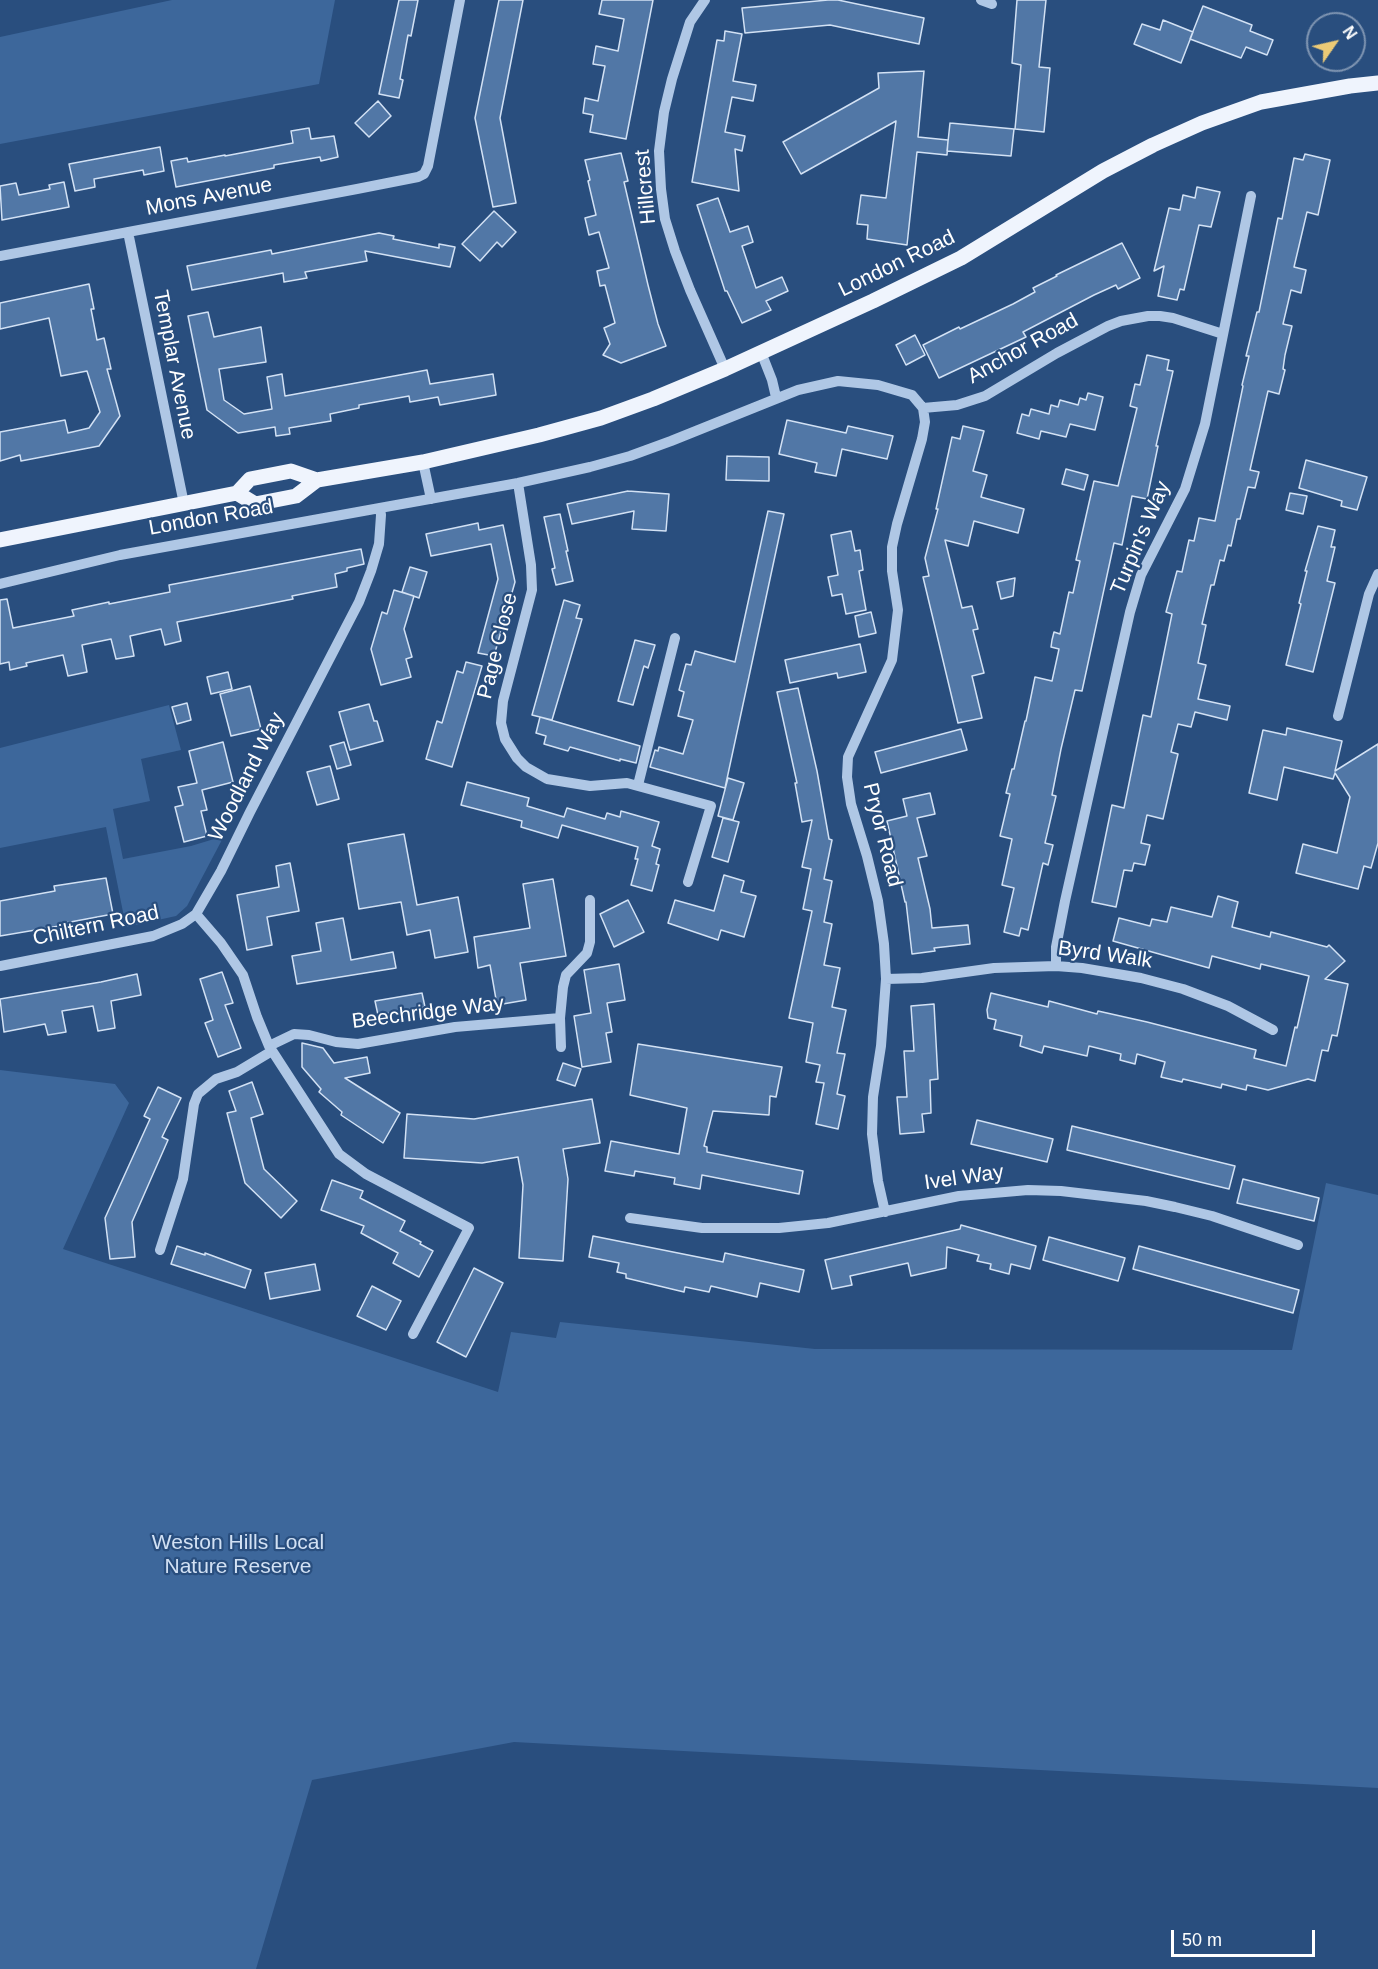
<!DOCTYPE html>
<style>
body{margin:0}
#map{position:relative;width:1378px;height:1969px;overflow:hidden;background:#294e7e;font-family:Arial,sans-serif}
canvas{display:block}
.north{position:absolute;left:1306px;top:12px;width:60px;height:60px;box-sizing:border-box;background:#294e7e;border:2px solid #7f95b2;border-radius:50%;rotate:56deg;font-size:16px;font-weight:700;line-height:24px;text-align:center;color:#fff}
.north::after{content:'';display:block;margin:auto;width:21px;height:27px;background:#ebca76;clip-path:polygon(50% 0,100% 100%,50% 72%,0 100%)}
.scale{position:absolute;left:1171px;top:1930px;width:144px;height:27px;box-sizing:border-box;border:3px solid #fff;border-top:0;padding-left:8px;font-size:18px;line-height:21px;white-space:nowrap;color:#fff;-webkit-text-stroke:4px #294e7e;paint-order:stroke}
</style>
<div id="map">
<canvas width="1378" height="1969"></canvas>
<div class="north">N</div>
<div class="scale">50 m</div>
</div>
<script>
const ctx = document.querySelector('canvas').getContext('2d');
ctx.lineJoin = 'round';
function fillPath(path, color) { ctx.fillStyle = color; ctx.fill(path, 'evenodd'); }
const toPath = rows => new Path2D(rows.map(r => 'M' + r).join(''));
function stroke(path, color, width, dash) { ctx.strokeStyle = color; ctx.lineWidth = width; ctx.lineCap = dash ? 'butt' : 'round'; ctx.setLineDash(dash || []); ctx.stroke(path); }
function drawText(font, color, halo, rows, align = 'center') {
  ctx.font = font + ' Arial,sans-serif'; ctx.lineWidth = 4.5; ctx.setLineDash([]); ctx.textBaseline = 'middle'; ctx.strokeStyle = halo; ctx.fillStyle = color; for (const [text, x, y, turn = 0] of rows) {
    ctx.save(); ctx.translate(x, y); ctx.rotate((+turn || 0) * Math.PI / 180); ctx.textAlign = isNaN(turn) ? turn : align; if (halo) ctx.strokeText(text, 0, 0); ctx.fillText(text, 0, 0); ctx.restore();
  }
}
const green = toPath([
 [172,0,335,0,319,84,0,144,0,37],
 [169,705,181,750,141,759,150,801,113,809,123,859,191,846,224,836,187,906,176,916,126,927,106,827,0,848,0,748],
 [0,1070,115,1084,129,1103,63,1249,498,1392,511,1332,556,1338,560,1322,815,1349,1292,1350,1326,1183,1378,1195,1378,1788,514,1742,312,1780,256,1969,0,1969]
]);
const building = toPath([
 [399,0,418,0,411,36,408,35,400,79,403,80,399,98,379,94,399,0],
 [499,0,523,0,500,118,516,203,493,207,475,118,499,0],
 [602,0,653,0,626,139,590,132,593,115,583,113,585,98,598,101,605,66,593,64,596,46,618,51,624,19,599,14,602,0],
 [828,0,838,0,924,18,919,44,830,25,745,33,742,8,828,0],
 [1017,0,1046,0,1039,67,1050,68,1044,132,1015,129,1021,65,1012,63,1017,0],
 [1203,6,1252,25,1250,31,1273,40,1267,55,1246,47,1241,58,1190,39,1203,6],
 [1163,20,1193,32,1181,63,1134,44,1142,24,1160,30,1163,20],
 [725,31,742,34,733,81,756,85,753,101,732,97,725,132,745,136,742,151,735,149,739,191,692,182,717,40,724,41,725,31],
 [924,71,918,137,948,140,947,155,917,152,907,245,867,239,868,225,857,224,861,195,886,198,896,121,801,174,783,142,879,88,878,73,924,71],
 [378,101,391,116,369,137,355,123,378,101],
 [950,123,1014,129,1011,156,947,151,950,123],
 [309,128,311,139,334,136,338,157,321,161,320,157,274,165,274,168,176,187,171,161,187,158,188,162,225,155,225,156,293,143,291,131,309,128],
 [160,147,164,171,144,175,143,170,94,179,95,187,75,191,69,164,160,147],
 [621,153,628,181,624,182,648,285,658,324,666,346,621,363,603,355,610,344,604,328,615,323,605,285,600,286,597,271,609,268,599,232,589,235,585,218,596,215,588,181,590,180,585,160,621,153],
 [1305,154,1330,160,1318,215,1307,212,1294,267,1306,270,1301,293,1291,290,1283,324,1292,326,1285,355,1283,369,1285,370,1279,394,1268,391,1250,470,1259,472,1255,488,1248,487,1240,519,1237,519,1231,546,1228,545,1224,561,1220,560,1214,585,1211,585,1202,624,1206,625,1198,663,1206,665,1198,699,1230,706,1227,720,1195,712,1191,727,1178,724,1171,752,1178,754,1163,819,1147,815,1141,843,1150,845,1145,865,1134,863,1132,871,1124,870,1116,907,1092,902,1112,805,1124,808,1143,715,1151,717,1172,614,1166,612,1177,571,1182,572,1189,540,1194,541,1199,518,1215,521,1243,386,1242,385,1249,356,1246,356,1257,312,1259,312,1278,218,1282,219,1294,158,1303,160,1305,154],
 [64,182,69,207,2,220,0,186,16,183,19,195,50,189,49,185,64,182],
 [1197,187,1220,192,1211,227,1199,225,1184,290,1180,289,1177,300,1158,296,1164,266,1154,271,1169,208,1180,210,1183,195,1195,198,1197,187],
 [718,198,730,232,748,226,753,242,742,246,756,288,782,277,788,291,766,301,771,310,742,323,727,291,725,291,697,205,718,198],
 [494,211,516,232,502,247,497,242,480,261,462,244,494,211],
 [379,233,394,236,393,239,439,248,439,244,455,247,450,267,365,251,367,261,305,272,307,278,284,282,283,273,192,290,187,266,271,250,272,254,379,233],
 [1122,243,1140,278,1118,289,1116,285,1094,295,1023,332,1026,337,939,378,923,345,959,327,960,329,1013,304,1035,292,1033,288,1057,276,1056,275,1122,243],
 [89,284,94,309,91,309,97,340,104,338,111,369,107,369,120,416,99,446,21,461,20,455,0,461,0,432,65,420,68,433,89,428,100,412,87,371,61,376,49,318,0,329,0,303,89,284],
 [208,312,214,337,261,327,266,362,219,369,224,400,244,414,272,409,267,377,282,374,285,396,427,370,430,384,493,374,496,395,440,405,438,397,410,402,409,396,359,405,359,408,330,414,331,421,289,428,290,434,276,436,275,427,238,433,207,410,188,316,208,312],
 [915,335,925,355,906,365,896,345,915,335],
 [1147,355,1169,360,1167,370,1173,371,1156,446,1158,446,1147,499,1132,496,1122,545,1114,543,1082,691,1075,690,1061,749,1052,795,1056,796,1045,843,1053,845,1048,865,1043,863,1028,930,1021,928,1019,936,1004,932,1014,888,1002,885,1012,839,1000,836,1010,794,1006,793,1012,769,1014,769,1025,721,1026,721,1035,677,1052,681,1059,649,1051,647,1052,640,1054,632,1060,634,1069,592,1073,593,1080,561,1076,560,1094,481,1118,486,1137,408,1130,406,1135,384,1140,385,1147,355],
 [1088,393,1103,397,1095,430,1070,424,1066,437,1041,431,1039,439,1017,433,1022,414,1029,416,1031,409,1049,414,1051,405,1058,407,1060,400,1078,405,1080,398,1086,400,1088,393],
 [787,420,846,433,848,426,893,436,887,459,842,449,836,476,815,472,817,463,779,454,787,420],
 [963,426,984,431,973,471,987,475,981,497,1024,509,1018,533,974,521,968,546,945,540,962,608,972,606,978,629,973,630,984,673,972,676,982,718,958,723,923,577,929,576,925,558,938,509,936,509,952,437,960,439,963,426],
 [727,456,769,457,769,481,726,480,727,456],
 [1306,460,1367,477,1357,510,1341,506,1342,501,1299,488,1306,460],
 [1066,469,1088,475,1084,490,1062,484,1066,469],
 [628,491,669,494,666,531,632,529,634,511,572,524,567,504,628,491],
 [1290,493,1307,496,1303,514,1286,510,1290,493],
 [768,511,784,514,725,788,650,767,655,750,658,751,659,747,683,754,693,720,678,716,684,692,679,690,686,664,691,665,695,651,735,662,768,511],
 [560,514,568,551,566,551,573,581,556,585,552,569,555,568,544,517,560,514],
 [478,523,479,530,503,525,515,582,494,656,478,653,498,579,491,544,431,556,426,534,478,523],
 [1318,526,1335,530,1331,547,1335,547,1327,581,1335,583,1313,672,1286,665,1301,604,1299,603,1307,571,1305,571,1318,526],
 [851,531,855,551,860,550,863,570,859,571,866,610,846,614,842,594,832,596,828,577,838,575,831,535,851,531],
 [361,549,364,564,347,568,347,571,335,574,337,587,292,596,293,599,177,622,181,641,165,645,161,629,130,636,134,656,116,659,111,639,82,645,87,672,68,676,63,655,26,663,27,666,10,670,9,662,0,664,0,600,7,599,13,628,74,616,72,610,109,602,109,604,170,592,169,585,361,549],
 [410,567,427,572,419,598,402,592,410,567],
 [1015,578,1013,596,1001,599,997,582,1015,578],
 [394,590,414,596,404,629,412,657,406,659,411,677,381,685,371,649,382,612,387,614,394,590],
 [564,600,580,605,576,618,582,619,552,720,532,715,564,600],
 [871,612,876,633,859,637,855,616,871,612],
 [635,640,655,645,648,668,644,666,633,705,618,701,635,640],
 [860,644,866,672,838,678,837,673,790,683,785,660,860,644],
 [466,662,482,666,452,767,426,759,437,721,442,723,457,671,463,673,466,662],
 [228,672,232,689,211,694,207,677,228,672],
 [250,686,261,729,231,736,220,694,250,686],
 [798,688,817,771,829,839,832,840,824,879,832,881,824,922,832,924,824,965,840,968,832,1007,846,1010,837,1053,845,1054,837,1094,845,1096,838,1129,816,1124,824,1083,816,1082,820,1065,806,1062,813,1023,789,1018,812,911,803,909,811,869,802,867,812,820,802,822,795,783,797,783,777,692,798,688],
 [187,703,191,720,177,724,172,707,187,703],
 [369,704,374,721,377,721,383,741,350,750,339,712,369,704],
 [540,717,640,746,636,763,620,759,620,761,570,747,568,751,544,744,546,736,536,733,540,717],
 [1287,728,1342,741,1335,771,1378,744,1378,843,1371,868,1364,866,1358,889,1296,873,1303,844,1337,853,1350,797,1335,773,1333,779,1284,767,1277,800,1249,793,1263,730,1286,735,1287,728],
 [961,729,967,750,881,773,875,752,961,729],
 [223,742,233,782,202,790,207,810,201,811,207,836,184,842,175,807,183,805,178,787,197,783,189,751,223,742],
 [344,742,351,765,337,769,330,746,344,742],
 [330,766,339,799,317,805,307,772,330,766],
 [728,778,744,783,733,820,718,816,728,778],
 [467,782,529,798,527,806,564,817,567,808,605,819,607,813,620,817,621,811,659,822,652,846,660,849,656,864,659,865,652,891,631,885,638,859,635,859,638,847,562,825,558,838,521,827,522,821,461,805,467,782],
 [930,793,935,814,917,818,927,856,918,858,930,909,932,928,968,925,970,944,934,948,935,951,912,954,906,902,905,902,887,821,907,816,903,799,930,793],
 [723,818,739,822,728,862,712,857,723,818],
 [404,834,417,905,458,897,468,952,435,958,430,930,407,935,401,902,359,909,348,844,404,834],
 [290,863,299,911,267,917,272,945,247,950,237,895,279,887,276,866,290,863],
 [724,875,744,881,741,892,756,896,744,937,721,930,718,940,668,923,675,900,714,911,724,875],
 [106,878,113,914,65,923,65,925,0,936,0,901,55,891,54,886,106,878],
 [553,879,566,956,520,963,526,1000,497,1005,490,965,478,968,474,937,530,928,523,884,553,879],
 [1218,896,1238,902,1232,927,1270,937,1271,932,1327,947,1329,945,1345,961,1325,979,1348,984,1337,1036,1332,1035,1328,1051,1322,1050,1315,1081,1308,1079,1268,1090,1247,1085,1246,1090,1222,1084,1221,1088,1183,1079,1182,1082,1161,1077,1165,1062,1137,1054,1135,1064,1120,1060,1121,1054,1089,1046,1087,1056,1044,1046,1042,1053,1020,1046,1022,1036,994,1029,996,1020,988,1018,987,1010,991,993,1048,1007,1049,1001,1097,1014,1098,1011,1147,1022,1256,1050,1254,1058,1286,1066,1295,1027,1297,1028,1309,976,1261,964,1260,969,1212,956,1209,968,1113,941,1119,918,1150,926,1152,919,1167,922,1171,907,1212,917,1218,896],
 [628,900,644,932,614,947,600,914,628,900],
 [343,918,351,960,393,952,396,968,297,984,292,956,321,951,316,923,343,918],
 [619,964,625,1000,607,1003,612,1032,606,1033,611,1062,582,1067,574,1016,591,1013,584,970,619,964],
 [222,972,233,1003,225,1005,241,1048,218,1057,205,1023,213,1020,200,979,222,972],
 [137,974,141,995,111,1001,115,1028,98,1031,93,1006,62,1011,66,1032,48,1035,45,1024,4,1032,0,999,101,982,137,974],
 [422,993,425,1007,378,1015,375,1001,422,993],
 [934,1004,938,1079,930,1080,931,1113,922,1114,924,1132,900,1134,897,1097,907,1097,904,1051,914,1051,911,1006,934,1004],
 [302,1043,323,1048,334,1063,367,1057,370,1073,345,1078,400,1113,383,1143,341,1115,342,1112,319,1092,321,1089,302,1067,302,1043],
 [638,1044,782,1067,776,1097,770,1096,769,1115,713,1111,704,1146,707,1147,707,1152,803,1171,799,1194,702,1175,700,1189,674,1184,675,1178,635,1171,634,1176,605,1171,611,1141,679,1154,687,1108,630,1095,638,1044],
 [563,1063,581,1069,575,1086,557,1080,563,1063],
 [252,1082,263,1114,251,1118,264,1169,297,1201,281,1218,245,1183,227,1113,236,1111,229,1091,252,1082],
 [158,1087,181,1098,162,1137,168,1140,132,1222,135,1257,110,1259,105,1218,150,1119,144,1116,158,1087],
 [592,1099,600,1143,563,1149,568,1179,563,1261,519,1258,523,1185,518,1157,482,1163,404,1158,407,1114,474,1119,592,1099],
 [977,1120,1053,1139,1047,1162,971,1144,977,1120],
 [1072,1126,1235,1166,1229,1189,1067,1150,1072,1126],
 [1243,1179,1319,1198,1314,1221,1237,1203,1243,1179],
 [332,1180,363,1191,360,1198,405,1221,400,1231,421,1242,420,1244,433,1251,419,1277,393,1263,398,1253,361,1233,364,1226,321,1210,332,1180],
 [961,1225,1036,1246,1030,1269,1011,1264,1009,1274,990,1269,991,1264,977,1261,979,1255,947,1247,946,1268,911,1276,908,1263,850,1276,852,1285,832,1289,825,1260,960,1229,961,1225],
 [593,1236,723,1262,725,1253,804,1270,799,1292,760,1283,757,1297,711,1286,709,1292,685,1287,684,1292,626,1278,626,1274,617,1272,619,1263,589,1257,593,1236],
 [1049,1237,1125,1258,1118,1281,1043,1260,1049,1237],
 [177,1246,205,1255,205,1253,251,1270,245,1288,171,1264,177,1246],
 [1139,1246,1299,1290,1293,1313,1133,1269,1139,1246],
 [315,1264,320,1290,270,1299,265,1273,315,1264],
 [474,1268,503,1283,466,1357,437,1342,474,1268],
 [372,1286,401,1301,386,1330,357,1316,372,1286]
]);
const minor = toPath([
 [705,0,690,22,672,79,664,112,659,151,661,189,665,219,675,251,690,290,725,369],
 [981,0,992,4],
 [128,232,184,504],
 [0,256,357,189,418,177,424,174,428,166,460,0],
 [761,352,772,380,776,397],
 [923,408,957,405,985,396,1057,353,1108,326,1121,321,1148,316,1160,316,1173,318,1223,334],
 [423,462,431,499],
 [518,483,531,565,532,590,503,701,501,723,505,739,517,758,526,767,547,779,590,786,627,783,711,806,688,882],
 [0,584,120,555,518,483,590,467,630,456,671,441,798,390,838,381,878,385,912,395,923,408,925,422,922,439,897,524,892,547,892,571,898,610,892,660,848,757,847,777,851,804,867,856,878,901,884,944,886,979,881,1046,873,1097,872,1134,878,1181,885,1212],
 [1338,716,1369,594,1378,574],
 [638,785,675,638],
 [196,914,221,943,243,975,257,1017,269,1046,339,1154,366,1174,469,1228,413,1334],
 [0,966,153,936,182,924,196,914,221,871,250,812,359,602,371,571,379,544,381,515,380,508],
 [1056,966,1056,947,1065,901,1130,612,1141,575,1185,489,1205,424,1251,196],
 [886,979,922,978,994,968,1056,966,1082,968,1141,978,1183,989,1228,1006,1273,1030],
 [269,1046,294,1034,309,1035,336,1042,358,1044,455,1027,560,1018],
 [561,1047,560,1018,563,987,566,975,587,953,590,942,590,900],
 [630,1218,702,1228,779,1228,828,1223,959,1196,1028,1190,1061,1191,1146,1201,1175,1207,1212,1216,1298,1245],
 [160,1250,183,1179,194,1104,198,1094,216,1079,237,1072,272,1051]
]);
const major = toPath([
 [237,493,255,504,296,496,317,480],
 [0,540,237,493,250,479,291,471,317,480,423,462,539,435,601,418,653,399,725,369,873,301,961,258,1103,171,1153,145,1202,123,1261,102,1350,86,1378,83]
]);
const streetNames = [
 ["Hillcrest",646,187,-95],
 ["Mons Avenue",209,197,-11],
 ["London Road",897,264,-26],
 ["Anchor Road",1023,349,-29],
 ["Templar Avenue",174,365,79],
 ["London Road",211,518,-10],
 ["Turpin's Way",1141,538,-67],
 ["Page Close",498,646,-76],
 ["Woodland Way",247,777,-63],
 ["Pryor Road",882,835,76],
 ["Chiltern Road",96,926,-12],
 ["Byrd Walk",1105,955,8],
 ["Beechridge Way",428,1013,-7],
 ["Ivel Way",964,1178,-8]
];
const parkNames = [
 ["Weston Hills Local",238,1543],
 ["Nature Reserve",238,1567]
];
fillPath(green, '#3d679b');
fillPath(building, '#5177a6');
stroke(building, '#d2e1f4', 1.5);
stroke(minor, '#afc7e5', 10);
stroke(major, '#eff4fd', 15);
drawText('21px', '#fff', '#294e7e', streetNames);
drawText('21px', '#d2e1f4', '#294e7e', parkNames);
</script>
